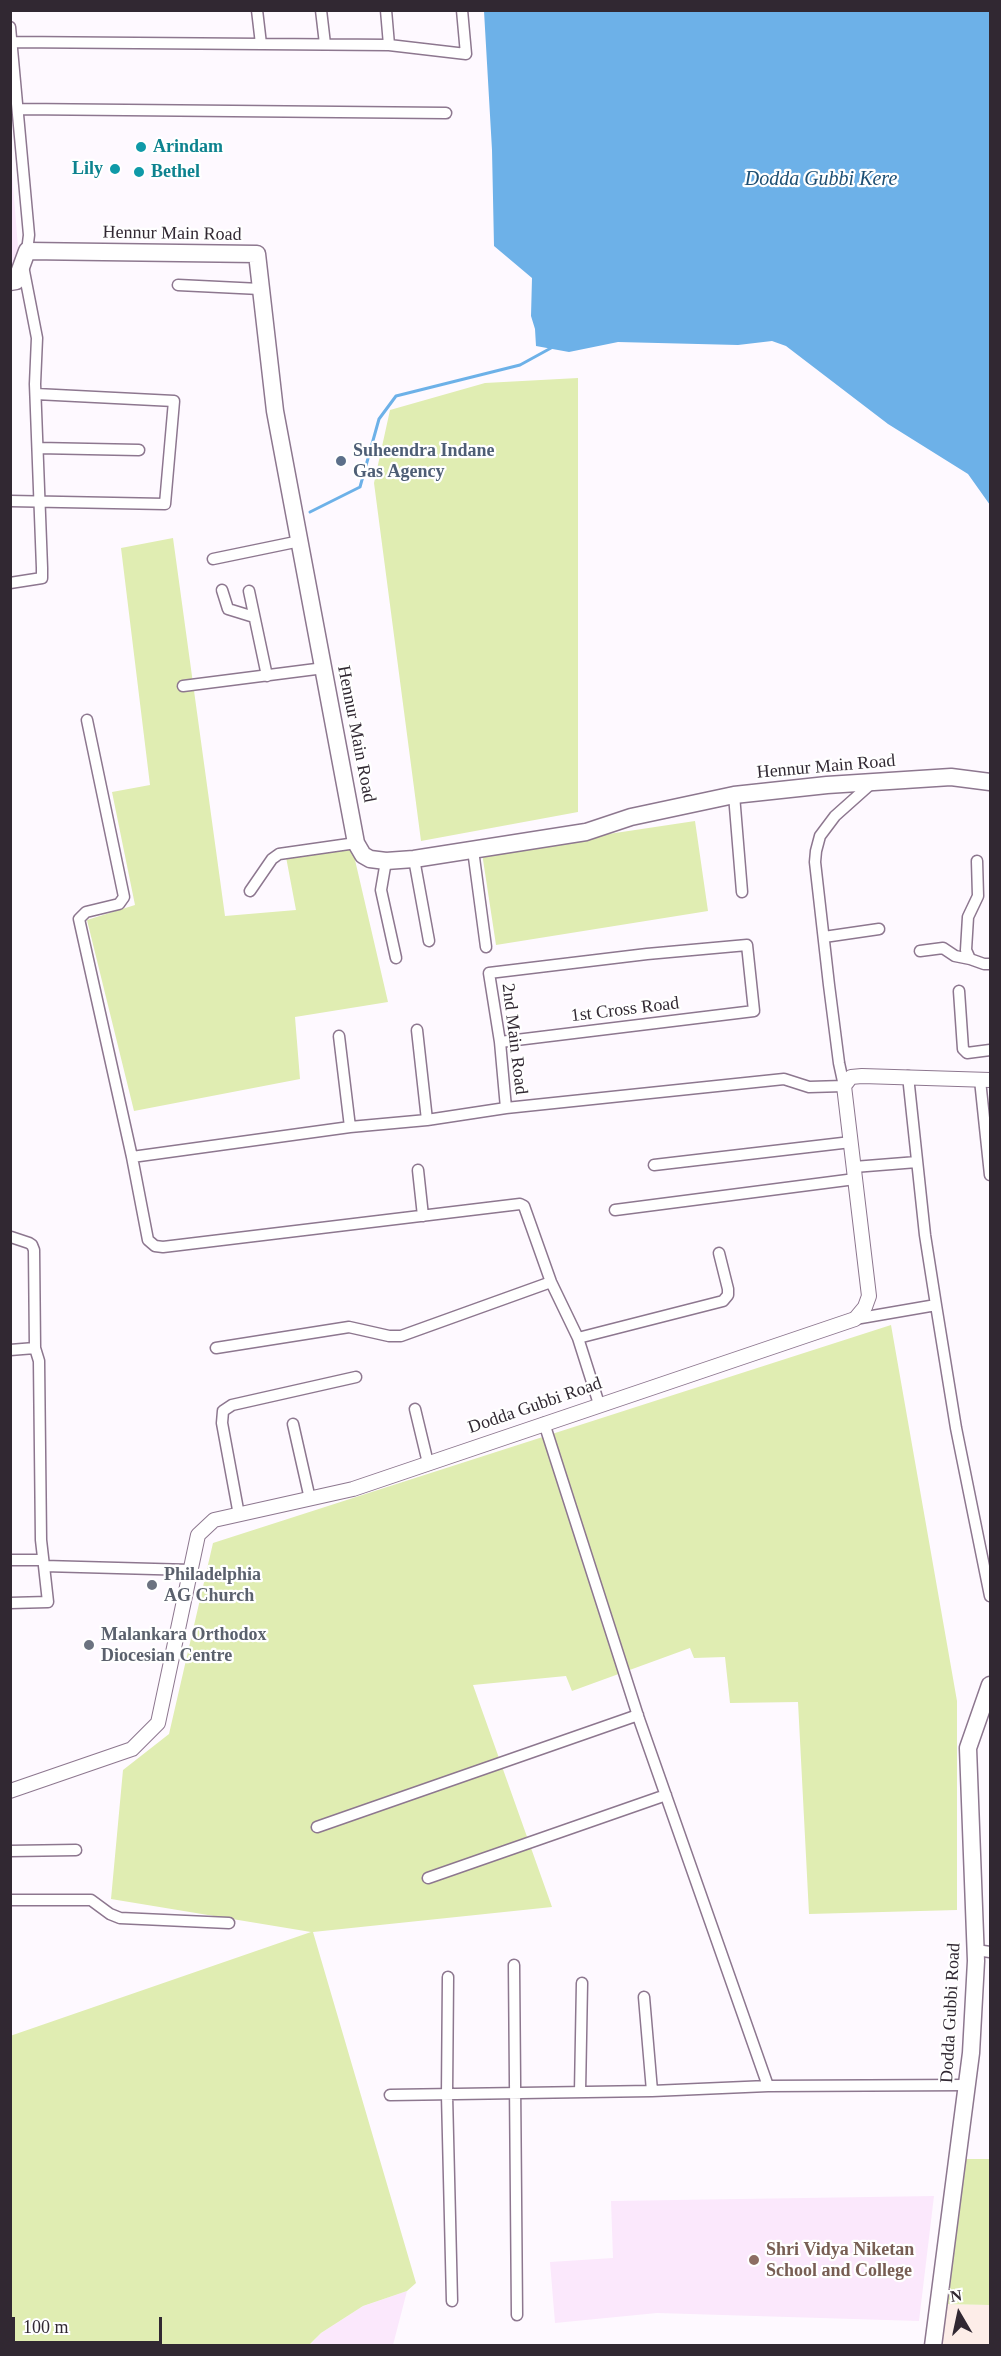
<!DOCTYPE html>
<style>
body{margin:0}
#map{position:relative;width:1001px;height:2356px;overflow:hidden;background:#fef9ff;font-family:Georgia,serif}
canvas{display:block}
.frame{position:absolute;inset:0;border:12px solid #312832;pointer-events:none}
.north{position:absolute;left:929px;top:2284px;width:60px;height:60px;-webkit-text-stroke:4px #fff;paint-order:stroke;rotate:351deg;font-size:16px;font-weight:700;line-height:24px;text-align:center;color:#312832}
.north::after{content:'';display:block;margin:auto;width:21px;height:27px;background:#312832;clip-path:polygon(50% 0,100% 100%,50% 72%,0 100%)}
.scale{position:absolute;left:12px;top:2317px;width:150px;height:27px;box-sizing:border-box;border:3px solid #312832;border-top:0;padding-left:8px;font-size:18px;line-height:21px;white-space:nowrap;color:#312832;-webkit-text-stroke:4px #fff;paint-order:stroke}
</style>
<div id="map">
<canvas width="1001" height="2356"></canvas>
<div class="frame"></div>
<div class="north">N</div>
<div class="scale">100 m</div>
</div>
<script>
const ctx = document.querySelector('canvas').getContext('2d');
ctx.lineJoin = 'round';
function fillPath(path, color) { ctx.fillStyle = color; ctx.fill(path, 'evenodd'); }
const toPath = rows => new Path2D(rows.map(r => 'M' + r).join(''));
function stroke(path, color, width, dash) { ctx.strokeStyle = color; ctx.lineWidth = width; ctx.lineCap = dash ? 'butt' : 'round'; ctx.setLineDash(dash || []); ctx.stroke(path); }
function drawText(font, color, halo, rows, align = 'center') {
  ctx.font = font + ' Georgia,serif'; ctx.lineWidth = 4.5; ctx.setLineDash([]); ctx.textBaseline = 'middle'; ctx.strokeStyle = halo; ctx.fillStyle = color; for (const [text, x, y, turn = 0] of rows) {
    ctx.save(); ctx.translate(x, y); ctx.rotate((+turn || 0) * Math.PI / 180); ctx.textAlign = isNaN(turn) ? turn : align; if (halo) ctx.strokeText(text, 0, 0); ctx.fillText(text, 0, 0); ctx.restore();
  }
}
const industrial = toPath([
 [941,2304,990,2305,990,2345,937,2346]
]);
const built = toPath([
 [10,148,18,247,11,272,10,272],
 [934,2196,919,2321,657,2313,555,2323,550,2262,613,2258,611,2201],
 [407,2291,393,2345,309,2346,321,2333,363,2306]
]);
const green = toPath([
 [578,378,578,812,421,841,374,483,390,410,485,383],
 [173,538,225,916,296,910,286,857,352,847,388,1002,295,1017,300,1079,134,1111,87,920,135,905,112,792,150,785,121,548],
 [695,821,708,911,496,945,482,853],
 [891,1325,957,1701,957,1910,809,1914,798,1702,730,1703,725,1657,694,1658,690,1648,572,1691,566,1676,473,1685,552,1907,313,1932,416,2283,407,2291,363,2306,321,2333,309,2345,11,2345,10,2036,311,1932,111,1899,123,1770,169,1734,213,1543],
 [964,2159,990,2159,990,2305,941,2304]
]);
const water = toPath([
 [484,11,990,11,990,505,968,474,888,424,786,346,772,341,738,345,618,342,569,352,536,346,535,329,531,316,532,278,494,246,492,150]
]);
const stream = toPath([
 [310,512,360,487,379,419,396,396,520,365,551,348]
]);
const minor = toPath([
 [257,10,261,44],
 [321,10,325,44],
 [386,10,389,45],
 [10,27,29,235,27,251],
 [10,42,389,45,466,54,462,10],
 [19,109,446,113],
 [178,285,260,289],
 [38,448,139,450],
 [10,501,165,504,174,401,36,394],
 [213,559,300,541],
 [10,583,42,578,42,568,35,384,37,338,23,266],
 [222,590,228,609,254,617],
 [249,591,267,676],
 [183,686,324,668],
 [87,720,124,897,119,904,86,912,79,919,132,1157,148,1240,155,1246,163,1247,520,1204,524,1206,551,1282,578,1338,599,1404],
 [734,795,742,892],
 [473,850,486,947],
 [414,859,429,941],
 [386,861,381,890,396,958],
 [977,861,978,896,968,917,966,950,970,959,984,964,990,964],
 [250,891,272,859,279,854,356,843],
 [824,937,879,929],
 [920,951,943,948,955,956,970,959],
 [959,991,963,1049,967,1053,990,1050],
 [417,1030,427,1120],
 [339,1036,350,1127],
 [500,1042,754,1011,747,945,647,954,489,973,500,1042,506,1108],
 [908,1076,925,1235,936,1305,956,1428,990,1596],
 [980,1080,990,1175],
 [132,1157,350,1127,427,1120,506,1108,784,1079,809,1087,844,1086,839,1063,829,985,815,862,816,851,820,836,835,816,872,783],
 [654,1165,851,1142],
 [854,1167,917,1162],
 [418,1170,423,1216],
 [615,1210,855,1179],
 [11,1237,29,1243,32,1245,34,1250,35,1348],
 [855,1319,936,1305],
 [578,1338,723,1301,728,1295,728,1289,719,1253],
 [216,1348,349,1327,389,1336,401,1336,551,1282],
 [10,1350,35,1348,39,1361,41,1540,44,1566,191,1570],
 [415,1409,428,1463],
 [544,1423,639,1719,768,2086],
 [293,1424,310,1499],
 [239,1515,222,1423,223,1411,232,1405,356,1377],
 [10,1560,42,1560],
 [10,1603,48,1602,44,1566],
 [317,1827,638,1715],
 [10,1851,76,1850],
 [428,1878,666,1795],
 [10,1900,91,1900,110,1914,120,1918,229,1923],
 [976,1950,990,1952],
 [514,1965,517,2315],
 [448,1977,447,2095,452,2301],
 [644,1997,652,2091],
 [580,2092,582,1983],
 [390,2095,652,2091,768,2086,967,2085]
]);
const tertiary = toPath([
 [10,1791,132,1749,158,1723,198,1535,214,1520,353,1489,855,1319,865,1307,869,1296,844,1086,851,1077,862,1076,990,1080]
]);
const secondary = toPath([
 [10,282,16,281,27,251,257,254,275,411,356,843,363,855,370,859,386,861,414,859,586,832,631,817,734,795,827,785,951,777,990,782],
 [933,2346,971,2053,976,1961,968,1748,990,1685]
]);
const markers = [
 [141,147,6,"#0f9aa8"],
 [115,169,6,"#0f9aa8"],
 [139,172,6,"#0f9aa8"],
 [341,461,6,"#5c6f8a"],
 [152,1585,6,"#6b7280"],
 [89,1645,6,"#6b7280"],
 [754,2260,6,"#8d6e63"]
];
const cultureNames = [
 ["Arindam",153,147],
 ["Lily",103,169,"right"],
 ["Bethel",151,172]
];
const streetNames = [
 ["Hennur Main Road",172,234,1],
 ["Hennur Main Road",356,734,79],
 ["Hennur Main Road",826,767,-5],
 ["1st Cross Road",625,1010,-7],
 ["2nd Main Road",514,1039,83],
 ["Dodda Gubbi Road",535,1406,-19],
 ["Dodda Gubbi Road",951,2013,-87]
];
const serviceNames = [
 ["Suheendra Indane",353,451],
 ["Gas Agency",353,472]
];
const worshipNames = [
 ["Philadelphia",164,1575],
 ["AG Church",164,1596],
 ["Malankara Orthodox",101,1635],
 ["Diocesian Centre",101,1656]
];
const educationNames = [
 ["Shri Vidya Niketan",766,2250],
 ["School and College",766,2271]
];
const waterNames = [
 ["Dodda Gubbi Kere",821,180]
];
fillPath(industrial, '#fdede8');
fillPath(built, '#fbe8fc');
fillPath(green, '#e0edb2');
fillPath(water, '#6db1e8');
stroke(stream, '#6db1e8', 3);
stroke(minor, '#8d778f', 13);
stroke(tertiary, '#8d778f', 16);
stroke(secondary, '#8d778f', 19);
stroke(minor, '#fff', 10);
stroke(tertiary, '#fff', 14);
stroke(secondary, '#fff', 16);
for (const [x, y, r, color] of markers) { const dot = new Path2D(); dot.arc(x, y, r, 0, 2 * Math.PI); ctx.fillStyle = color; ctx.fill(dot); stroke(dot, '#fff', 2); }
drawText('bold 18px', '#0d838f', '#fff', cultureNames, 'left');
drawText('18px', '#312832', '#fff', streetNames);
drawText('bold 18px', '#4e5e75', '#fff', serviceNames, 'left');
drawText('bold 18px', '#5b616d', '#fff', worshipNames, 'left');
drawText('bold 18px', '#785e54', '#fff', educationNames, 'left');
drawText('italic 20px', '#1d4f74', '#fff', waterNames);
</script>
